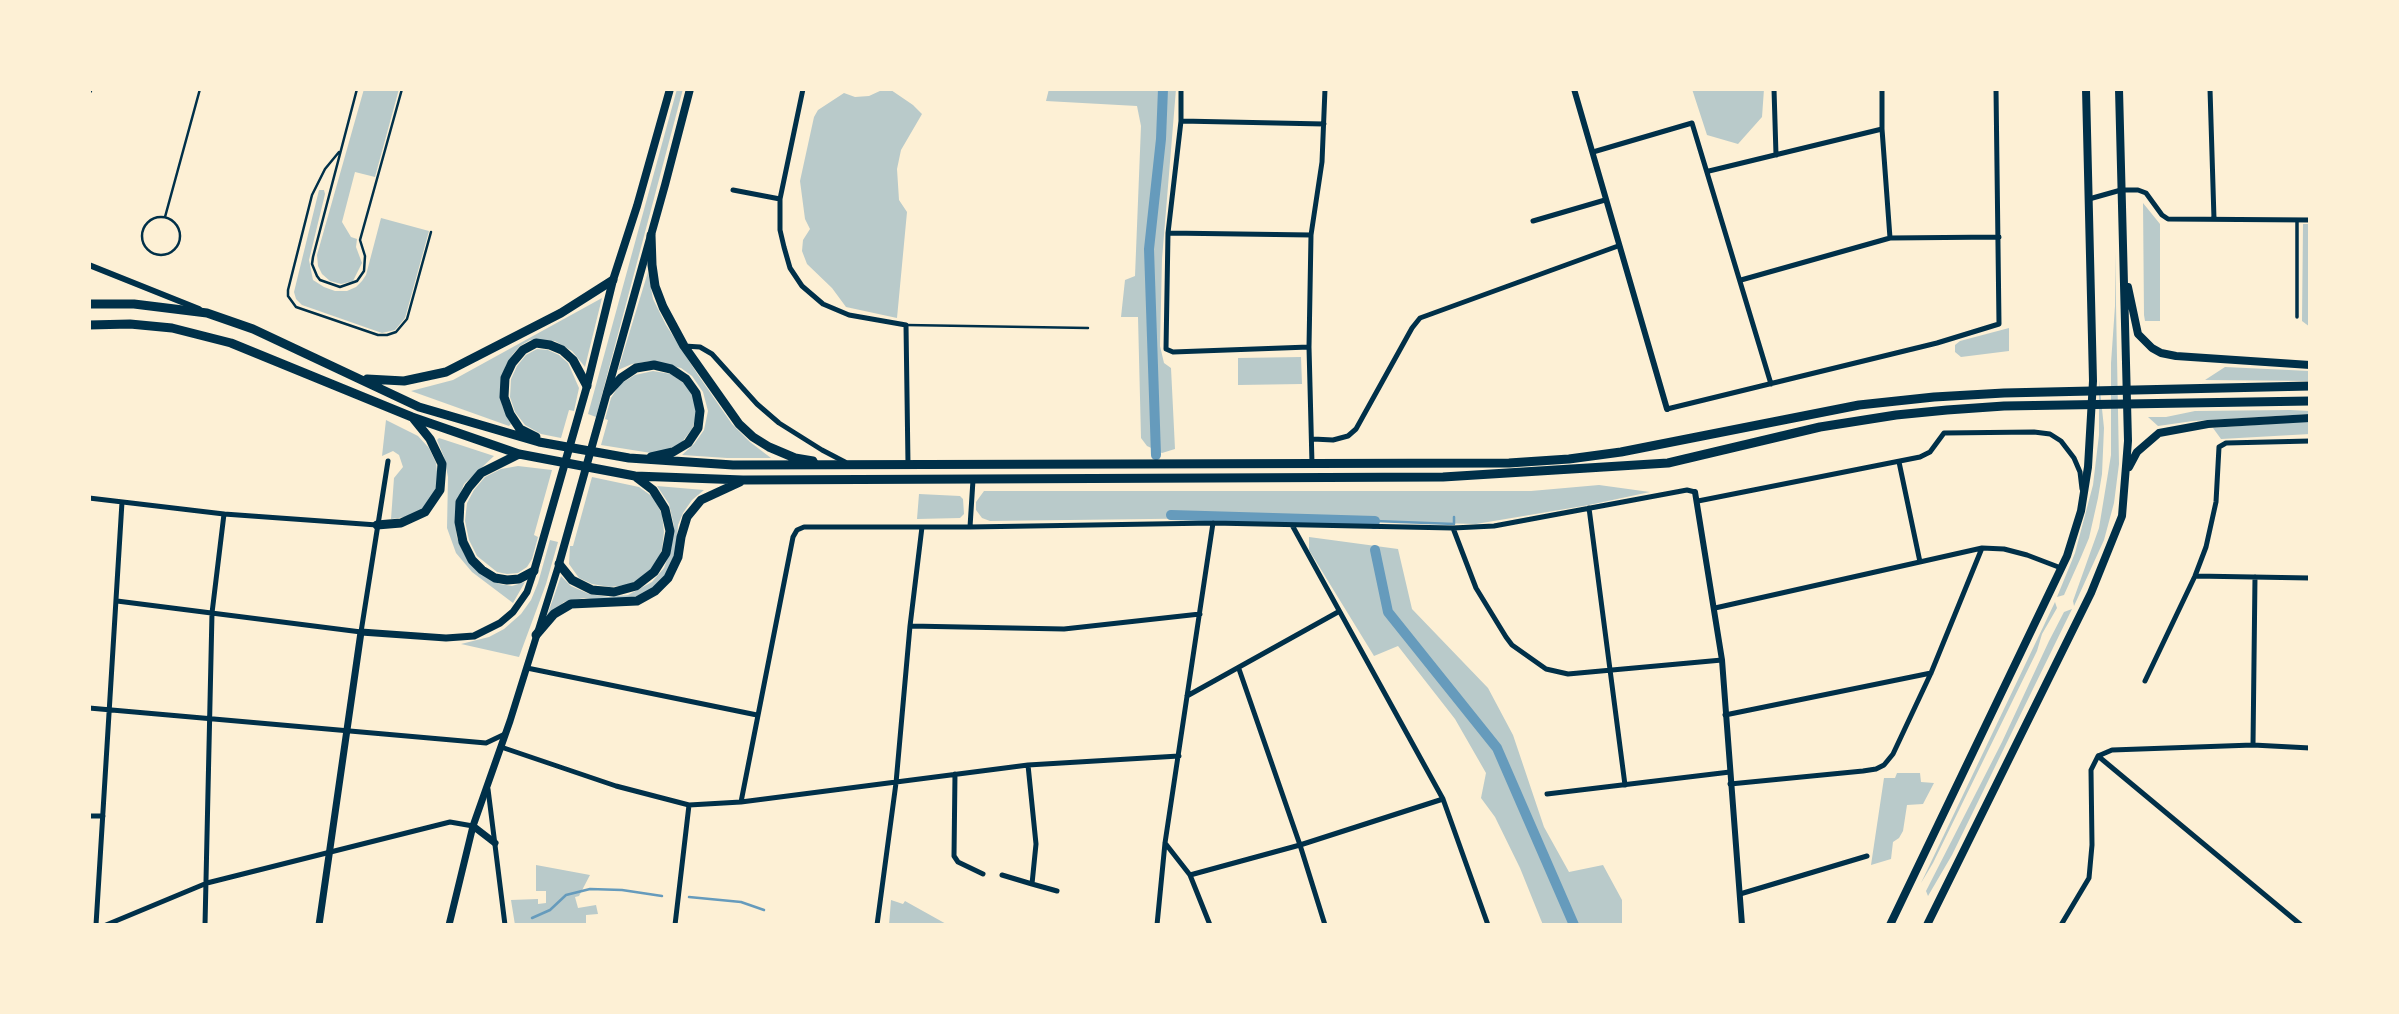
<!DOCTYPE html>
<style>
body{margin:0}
#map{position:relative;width:2399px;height:1014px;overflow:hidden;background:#fdf0d5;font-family:Montserrat,sans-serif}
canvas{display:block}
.frame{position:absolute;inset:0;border:91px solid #fdf0d5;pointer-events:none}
</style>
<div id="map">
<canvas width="2399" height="1014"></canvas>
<div class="frame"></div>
</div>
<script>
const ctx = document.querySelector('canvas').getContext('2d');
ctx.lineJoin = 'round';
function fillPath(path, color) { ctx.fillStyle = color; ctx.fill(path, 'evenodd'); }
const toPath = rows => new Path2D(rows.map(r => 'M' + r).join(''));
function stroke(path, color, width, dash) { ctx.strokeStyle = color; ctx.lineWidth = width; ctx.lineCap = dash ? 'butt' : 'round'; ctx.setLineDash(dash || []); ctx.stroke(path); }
const green = toPath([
 [364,89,399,89,375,177,355,172,342,222,351,237,357,239,356,247,362,263,353,281,341,284,330,281,322,274,318,266,317,255],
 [677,89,683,89,596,417,588,414],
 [1049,89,1176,89,1162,259,1160,346,1164,363,1171,368,1175,449,1162,453,1147,446,1141,438,1138,317,1121,317,1125,280,1135,276,1141,126,1137,106,1046,101],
 [1692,89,1764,89,1762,117,1738,144,1707,135],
 [882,90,891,90,913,105,922,114,901,150,897,169,899,200,907,212,897,318,846,307,832,288,807,264,802,251,803,240,810,229,805,219,800,181,814,117,818,110,844,93,855,97,869,96],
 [319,190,324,190,325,194,309,260,313,280,324,287,335,291,347,291,356,287,362,281,366,275,381,218,429,231,405,318,395,330,382,333,302,305,296,299,294,292],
 [2143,203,2160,224,2160,321,2145,321,2144,315],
 [2303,224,2310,224,2310,327,2302,321],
 [2115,251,2119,464,2114,503,2104,540,2074,606,2073,601,2099,528,2111,455,2111,363,2115,306],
 [648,272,653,299,666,325,698,375,732,424,750,442,771,458,727,458,682,455,694,444,704,430,708,411,703,392,692,376,681,368,651,361,632,364,618,370],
 [602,298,585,367,572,351,555,341,530,340,520,346,513,354,506,365,501,379,501,393,502,405,511,424,509,426,411,391,453,380],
 [2009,328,2009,351,1961,357,1955,352,1955,345,1960,341],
 [537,349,548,350,559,355,568,363,579,388,574,411,569,410,561,438,541,434,525,425,515,412,510,397,511,379,517,366,526,355],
 [1301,357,1302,384,1238,385,1238,358],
 [2225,367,2310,371,2310,381,2205,380],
 [653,371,671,374,685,384,694,397,697,414,692,429,682,442,667,450,651,453,601,445,608,420,605,419,611,398,620,384,635,375],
 [2099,380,2104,428,2102,474,2098,498,2089,538,2081,557,2064,595,2057,597,2075,553,2093,485,2099,435],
 [2195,411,2290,410,2310,411,2310,414,2193,421,2158,426,2148,417,2166,417],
 [386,420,418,436,429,448,436,463,438,480,433,499,422,510,413,516,391,519,394,478,403,467,399,455,393,451,382,456],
 [2310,421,2310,434,2221,439,2213,428],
 [439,438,494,456,464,484,458,500,455,521,457,538,464,554,474,567,499,584,512,586,525,582,513,603,472,572,456,553,447,528,448,477,444,457,437,440],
 [518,466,552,470,534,535,538,537,532,559,527,567,518,573,507,574,497,572,477,556,469,540,465,521,467,503,474,490,485,477,501,469],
 [592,477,639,487,653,497,662,514,664,532,662,549,656,565,644,577,628,585,610,587,592,584,579,578,569,564,570,546,573,546],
 [1599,485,1650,492,1589,505,1476,524,1229,518,990,521,982,518,976,510,976,502,984,491,1531,491],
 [657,486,704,490,692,500,683,513,678,525,676,550,667,573,650,591,629,599,604,601,584,598,564,602,547,616,561,576,571,586,589,594,608,597,628,595,652,582,664,568,671,549,674,526,669,504],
 [919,494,960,496,963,499,964,514,960,518,917,519],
 [1309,537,1398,549,1412,609,1488,688,1513,735,1544,827,1569,872,1603,865,1622,900,1622,925,1543,925,1520,868,1495,817,1481,798,1486,773,1455,719,1398,646,1374,656,1309,550],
 [550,540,558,542,546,584,519,657,461,644,489,637,504,629,521,614,531,600,538,583],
 [2055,602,2057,608,2042,634,2037,651,1933,863,1921,883],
 [2072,609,1952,855,1928,896,1926,891,2002,742,2049,641,2064,612],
 [1897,773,1920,773,1921,782,1934,783,1923,804,1907,805,1903,831,1899,838,1893,842,1891,859,1871,865,1884,778,1895,778],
 [536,865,590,875,579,896,575,897,578,908,596,905,598,914,586,915,586,925,515,925,511,900,538,899,538,904,546,903,546,891,536,891],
 [891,900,903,904,905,901,948,925,889,925]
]);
const stream = toPath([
 [1375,521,1454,524,1454,517],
 [689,897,741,902,764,910],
 [532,918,550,910,566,895,590,889,622,890,662,896]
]);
const canal = toPath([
 [1156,455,1149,249,1161,139,1163,89],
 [1171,515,1375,521,1374,524],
 [1375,550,1388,612,1497,748,1574,925]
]);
const service = toPath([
 [357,89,313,257,312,264,317,276,320,280,340,287,357,281,364,271,365,256,360,240,402,89],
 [339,152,325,169,312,195,288,290,288,296,296,307,378,335,387,335,396,332,407,319,431,232],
 '142 236a19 19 0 1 1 38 0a19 19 0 1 1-38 0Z',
 [165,217,200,89],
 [906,325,1088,328]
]);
const pedestrian = toPath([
 [2297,317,2297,220]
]);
const minor = toPath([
 [803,89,780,199,780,230,784,247,790,268,802,286,823,304,849,315,906,325,908,464],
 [1181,89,1181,121,1168,233,1166,349,1173,352,1309,347],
 [1774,89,1776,155],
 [1882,89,1882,129,1890,238],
 [2210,89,2214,219],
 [1181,121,1324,124],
 [1593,152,1692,123,1771,384],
 [1709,171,1882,129],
 [733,190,780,199],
 [2089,199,2121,190,2138,190,2146,193,2162,215,2168,219,2310,220],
 [1533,221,1605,200],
 [1168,233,1311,235],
 [1741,280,1890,238,1999,237],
 [684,346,700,347,712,354,757,404,779,423,822,450,845,462],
 [1667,409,1937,343,1999,324,1996,89],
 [1313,439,1333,440,1348,436,1356,429,1412,328,1420,318,1618,246],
 [1899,462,1920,562],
 [1312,464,1309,347,1311,235,1322,162,1325,89],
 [89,498,224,514,377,525],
 [1698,501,1920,457,1930,452,1944,433,2034,432,2050,434,2061,441,2074,458,2080,472,2082,489],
 [1589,508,1625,785],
 [1292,525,1443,799,1488,925],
 [970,527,973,480],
 [1453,528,1476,588,1506,637,1512,645,1546,669,1568,674,1722,660],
 [2195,576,2310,578],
 [117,601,361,632,388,461],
 [1715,608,1982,548,2004,549,2027,555,2061,568],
 [910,626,1064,629,1200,614],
 [527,668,757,715],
 [1239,669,1300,845,1325,925],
 [2145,681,2195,576,2206,547,2216,502,2219,447,2226,443,2310,441],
 [1187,696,1338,612],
 [89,708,486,743,505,734],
 [1725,715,1931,673],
 [2253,745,2255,577],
 [501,747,616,786,689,805,741,802,1028,765,1179,756],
 [2098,756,2301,925],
 [955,774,954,856,958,862,983,874],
 [1730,784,1863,771,1876,769,1884,765,1893,754,1931,673,1982,548],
 [488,789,505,925],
 [1547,794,1730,772],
 [741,802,793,537,797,530,804,527,970,527,1213,523,1453,528,1494,526,1687,490,1695,492],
 [89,816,103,816],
 [1165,843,1190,875,1210,925],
 [1002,875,1032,884,1036,844,1028,765],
 [1190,875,1300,845,1443,799],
 [1032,884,1057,891],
 [1740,894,1867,856],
 [96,925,122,502],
 [106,925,207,883,450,822,473,826],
 [205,925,212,613,224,514],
 [675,925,689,805],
 [877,925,896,783,910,626,922,527],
 [1157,925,1165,843,1213,523],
 [2061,925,2089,878,2092,845,2091,770,2098,756,2112,750,2253,745,2310,748]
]);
const tertiary = toPath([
 [1574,89,1667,409],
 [89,91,90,89],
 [89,265,199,309],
 [1695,492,1722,660,1742,925]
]);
const secondary = toPath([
 [473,826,495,843],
 [319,925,361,632,446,638,474,636,500,623,513,612,527,592,534,571],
 [449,925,473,826,510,721,559,564]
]);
const primary = toPath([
 [2128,287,2138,334,2152,348,2161,353,2176,356,2310,365],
 [2129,467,2137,452,2159,433,2208,424,2310,418],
 [559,564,665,185,690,89],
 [534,571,587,386,613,280,637,206,670,89],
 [1890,925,2057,577,2067,556,2081,511,2088,467,2093,381,2086,89],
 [1927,925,2091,593,2122,516,2128,441,2119,89]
]);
const trunk = toPath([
 [651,235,652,265,655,286,663,307,684,346,739,424,753,437,769,447,795,458,813,461],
 [89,304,134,304,207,313,253,329,419,407,539,442,629,458,733,465,1509,463,1569,459,1621,452,1859,405,1934,397,2004,393,2310,386],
 [89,325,130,324,172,328,231,343,412,417,519,454,635,476,743,480,1443,477,1668,463,1820,427,1896,415,1947,410,2004,406,2310,401],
 [367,379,404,381,446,372,561,313,613,280],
 [608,392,621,378,636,368,654,365,671,369,686,379,696,393,700,411,698,428,688,443,673,452,651,457],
 [536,437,520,429,510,414,504,397,505,378,512,363,523,350,536,343,550,345,562,350,573,360,587,386],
 [519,454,481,473,469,487,460,502,459,522,463,542,472,560,482,570,495,578,507,580,519,579,534,571],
 [377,525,401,523,425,512,440,490,442,464,430,439,413,418],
 [559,564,572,580,592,590,614,592,636,586,654,572,666,553,670,531,665,509,653,490,636,477],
 [536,635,554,614,571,604,637,601,655,591,668,578,678,557,681,537,687,517,701,500,740,482]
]);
fillPath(green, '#b9caca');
stroke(stream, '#669bbc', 2.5);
stroke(canal, '#669bbc', 10);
stroke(service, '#003049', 2.5);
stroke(pedestrian, '#003049', 3.5);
stroke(minor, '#003049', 5);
stroke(tertiary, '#003049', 6);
stroke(secondary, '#003049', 7);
stroke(primary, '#003049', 8);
stroke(trunk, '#003049', 9);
</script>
